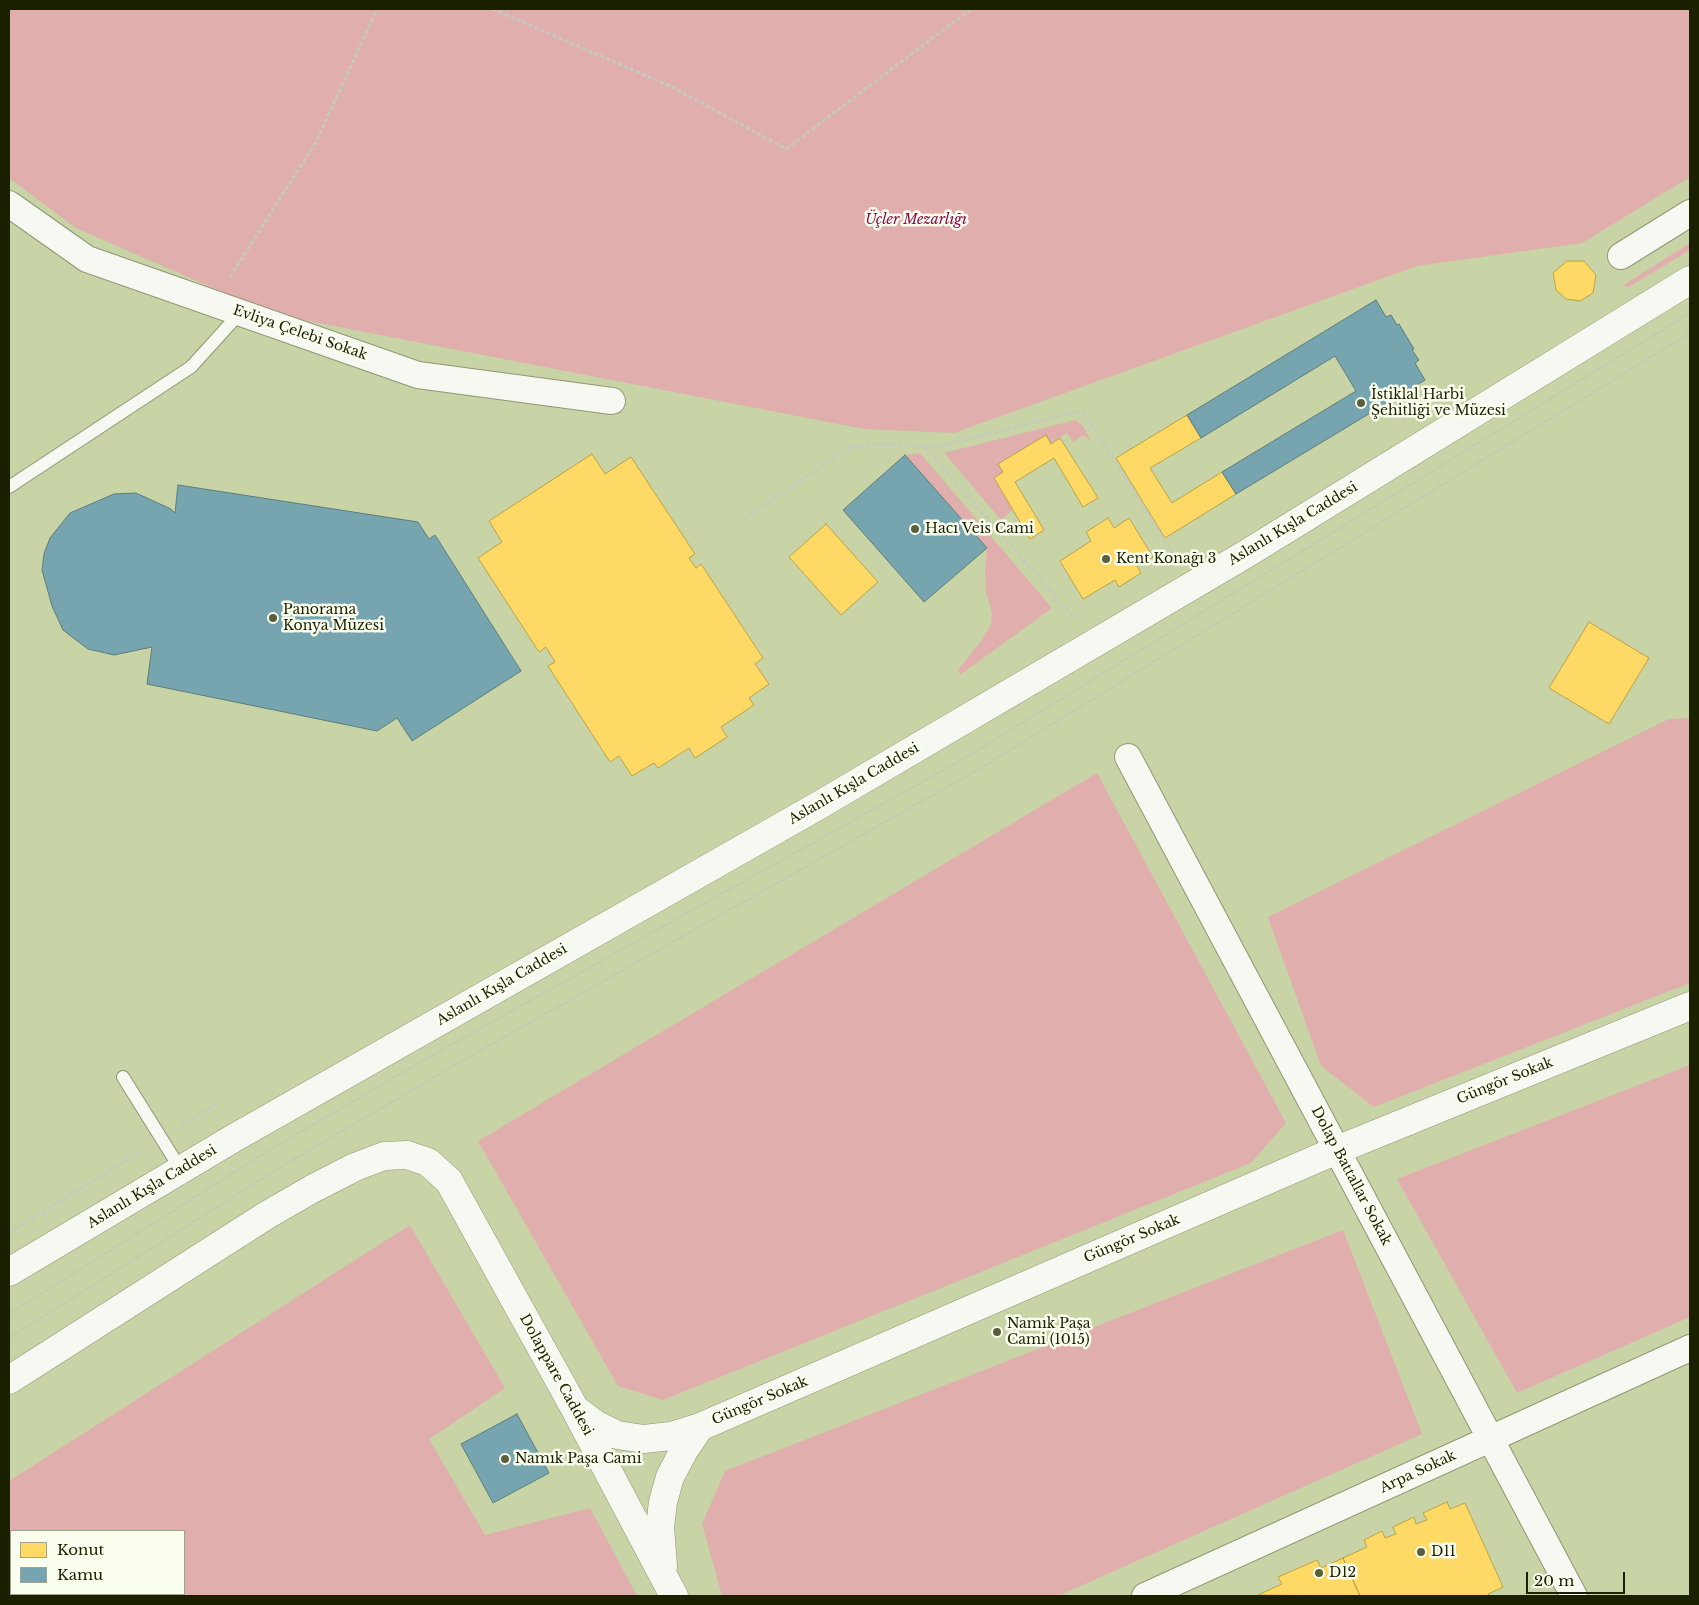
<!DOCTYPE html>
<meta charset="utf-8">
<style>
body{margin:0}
#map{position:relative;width:1699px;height:1605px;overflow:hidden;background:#c8d3a6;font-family:"Libre Baskerville",serif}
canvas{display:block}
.frame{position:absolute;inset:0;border:10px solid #1b2000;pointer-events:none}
.legend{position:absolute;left:10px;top:1530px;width:175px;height:65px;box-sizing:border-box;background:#fafeee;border:1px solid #a1a58f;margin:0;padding:6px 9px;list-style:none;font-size:15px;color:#1b2000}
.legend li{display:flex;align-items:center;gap:10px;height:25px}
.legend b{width:25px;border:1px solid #a1a58f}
.scale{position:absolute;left:1526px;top:1572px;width:99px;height:22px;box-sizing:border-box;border:2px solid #1b2000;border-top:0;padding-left:6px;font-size:15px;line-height:18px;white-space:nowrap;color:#1b2000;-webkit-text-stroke:4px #fafeee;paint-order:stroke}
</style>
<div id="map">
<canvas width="1699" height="1605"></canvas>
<div class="frame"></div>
<ul class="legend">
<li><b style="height:14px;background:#ffd966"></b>Konut</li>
<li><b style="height:14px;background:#76a5af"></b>Kamu</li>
</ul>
<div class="scale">20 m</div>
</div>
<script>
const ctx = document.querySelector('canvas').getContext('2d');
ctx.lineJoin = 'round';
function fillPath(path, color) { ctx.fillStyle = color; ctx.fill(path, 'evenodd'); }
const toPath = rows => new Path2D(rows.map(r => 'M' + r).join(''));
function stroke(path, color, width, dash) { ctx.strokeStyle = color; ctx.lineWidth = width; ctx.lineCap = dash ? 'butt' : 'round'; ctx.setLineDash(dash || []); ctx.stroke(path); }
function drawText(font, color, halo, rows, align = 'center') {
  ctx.font = font + ' "Libre Baskerville",serif'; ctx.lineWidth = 5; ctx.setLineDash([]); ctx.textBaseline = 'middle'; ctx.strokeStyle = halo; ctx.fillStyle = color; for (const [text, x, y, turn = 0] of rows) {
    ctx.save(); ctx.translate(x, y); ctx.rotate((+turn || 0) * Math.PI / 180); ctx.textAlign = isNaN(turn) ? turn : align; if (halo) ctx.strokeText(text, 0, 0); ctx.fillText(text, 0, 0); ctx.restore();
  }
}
const green = toPath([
 [9,9,1690,9,1690,177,1582,243,1417,266,954,433,864,429,272,314,76,228,9,178],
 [1690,243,1690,250,1629,287,1622,286],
 [1075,420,1083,426,1091,441,1083,435,1073,442,1067,433,1016,465,1007,482,1021,503,1001,520,944,453],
 [920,453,1052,608,960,675,958,670,982,640,991,624,992,613,986,592,985,571,987,548,905,455],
 [1690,718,1690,983,1374,1107,1321,1066,1268,917,1669,719],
 [1097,773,1286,1123,1251,1163,663,1400,618,1386,478,1141],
 [1690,1065,1690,1317,1517,1393,1397,1179],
 [410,1225,505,1388,429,1439,485,1535,590,1508,637,1596,9,1596,9,1481],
 [11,1531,184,1531,184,1594,11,1594],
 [1343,1230,1422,1434,1058,1596,722,1596,702,1524,725,1471]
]);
const homes = toPath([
 [1567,261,1584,261,1596,275,1593,293,1580,301,1566,299,1556,290,1553,273,1567,261],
 [1187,415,1201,438,1150,468,1172,503,1222,472,1236,494,1165,538,1116,458,1187,415],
 [1046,435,1051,444,1060,438,1098,498,1083,507,1054,458,1015,482,1044,530,1030,539,994,478,1003,472,998,464,1046,435],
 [592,454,605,474,631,457,695,554,689,558,696,568,701,564,763,658,755,664,769,684,749,698,754,705,721,727,727,737,695,758,689,748,658,768,654,763,632,776,619,756,610,762,548,666,555,662,546,647,539,652,478,558,502,542,489,521,592,454],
 [1108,518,1114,528,1129,518,1153,557,1137,566,1141,573,1119,587,1115,580,1083,599,1060,561,1091,541,1086,532,1108,518],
 [826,524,878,582,841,615,789,557,826,524],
 [1589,622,1649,658,1609,724,1549,688,1589,622],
 [1447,1502,1450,1509,1465,1503,1503,1587,1488,1594,1489,1596,1360,1596,1343,1558,1367,1547,1364,1540,1382,1531,1385,1538,1396,1534,1393,1527,1414,1517,1416,1524,1427,1520,1423,1513,1447,1502],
 [1343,1558,1360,1596,1258,1595,1282,1584,1278,1577,1317,1560,1321,1568,1343,1558]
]);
const public = toPath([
 [1376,300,1386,317,1391,315,1397,325,1399,324,1414,349,1412,350,1419,360,1415,363,1425,380,1236,494,1222,472,1356,391,1335,356,1201,438,1187,415,1376,300],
 [905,455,987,548,924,602,843,510,905,455],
 [178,485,418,522,429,539,435,535,521,671,412,741,397,718,377,731,147,684,152,647,114,655,88,649,63,630,52,606,42,570,44,554,50,538,70,513,114,494,136,493,171,509,175,513,178,485],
 [517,1414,549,1473,493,1503,461,1444,517,1414]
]);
const path = toPath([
 [493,9,672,87,786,149,971,9],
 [230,277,316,142,377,9],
 [925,447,1075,619],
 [745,518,850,447,881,444,938,447,1078,411,1083,413,1090,422,1177,560],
 [181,1126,217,1104],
 [9,1233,142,1150]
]);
const lane = toPath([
 [9,487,191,367,240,313],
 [123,1077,181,1170]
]);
const street = toPath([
 [9,204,87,259,418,375,612,401],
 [1621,256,1690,213],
 [1128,757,1574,1596],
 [1145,1596,1690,1348]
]);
const secondary = toPath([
 [9,1272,234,1138,816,807,1246,554,1690,280],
 [9,1380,267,1215,312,1189,355,1167,384,1156,407,1155,428,1162,449,1181,575,1409,674,1596],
 [575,1409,595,1424,617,1435,644,1439,671,1436,700,1427,1337,1150,1690,1006],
 [663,1566,660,1527,663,1502,670,1477,683,1452,700,1427]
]);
const tram = toPath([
 [9,1314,273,1148,440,1051,965,758,1690,313],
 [9,1338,284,1165,462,1061,979,769,1690,333]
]);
const markers = [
 [1361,403,5,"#585f3a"],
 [915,529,5,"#585f3a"],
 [1106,559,5,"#585f3a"],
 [273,618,5,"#585f3a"],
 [997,1332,5,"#585f3a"],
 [505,1459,5,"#585f3a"],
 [1421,1552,5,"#585f3a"],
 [1319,1573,5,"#585f3a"]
];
const parkNames = [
 ["Üçler Mezarlığı",916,220]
];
const streetNames = [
 ["Evliya Çelebi Sokak",300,333,19],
 ["Aslanlı Kışla Caddesi",1293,524,-31],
 ["Aslanlı Kışla Caddesi",854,784,-30],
 ["Aslanlı Kışla Caddesi",502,985,-30],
 ["Güngör Sokak",1505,1081,-22],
 ["Dolap Battallar Sokak",1351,1176,62],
 ["Aslanlı Kışla Caddesi",152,1187,-31],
 ["Güngör Sokak",1132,1239,-23],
 ["Dolappare Caddesi",556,1375,61],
 ["Güngör Sokak",760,1401,-23],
 ["Arpa Sokak",1418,1472,-25]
];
const poiNames = [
 ["İstiklal Harbi",1371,395],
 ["Şehitliği ve Müzesi",1371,411],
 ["Hacı Veis Cami",925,529],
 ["Kent Konağı 3",1116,559],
 ["Panorama",283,610],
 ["Konya Müzesi",283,626],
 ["Namık Paşa",1007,1324],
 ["Cami (1015)",1007,1340],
 ["Namık Paşa Cami",515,1459],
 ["D11",1431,1552],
 ["D12",1329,1573]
];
fillPath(green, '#e0afad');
fillPath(homes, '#ffd966');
stroke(homes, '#bba247', 1);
fillPath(public, '#76a5af');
stroke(public, '#5b7d7a', 1);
stroke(lane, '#909874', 14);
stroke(street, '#909874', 28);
stroke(secondary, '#909874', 29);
stroke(path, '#c6cabc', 3, [4, 2.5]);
stroke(lane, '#f7f8f2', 12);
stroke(street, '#f7f8f2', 26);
stroke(secondary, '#f7f8f2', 28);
stroke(tram, '#c0c3b5', 1);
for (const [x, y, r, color] of markers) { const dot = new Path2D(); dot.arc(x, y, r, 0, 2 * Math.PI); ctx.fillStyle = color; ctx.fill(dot); stroke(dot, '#fafeee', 2); }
drawText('italic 14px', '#880a49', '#fafeee', parkNames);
drawText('14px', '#1b2000', '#fafeee', streetNames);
drawText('14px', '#1b2000', '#fafeee', poiNames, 'left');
</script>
